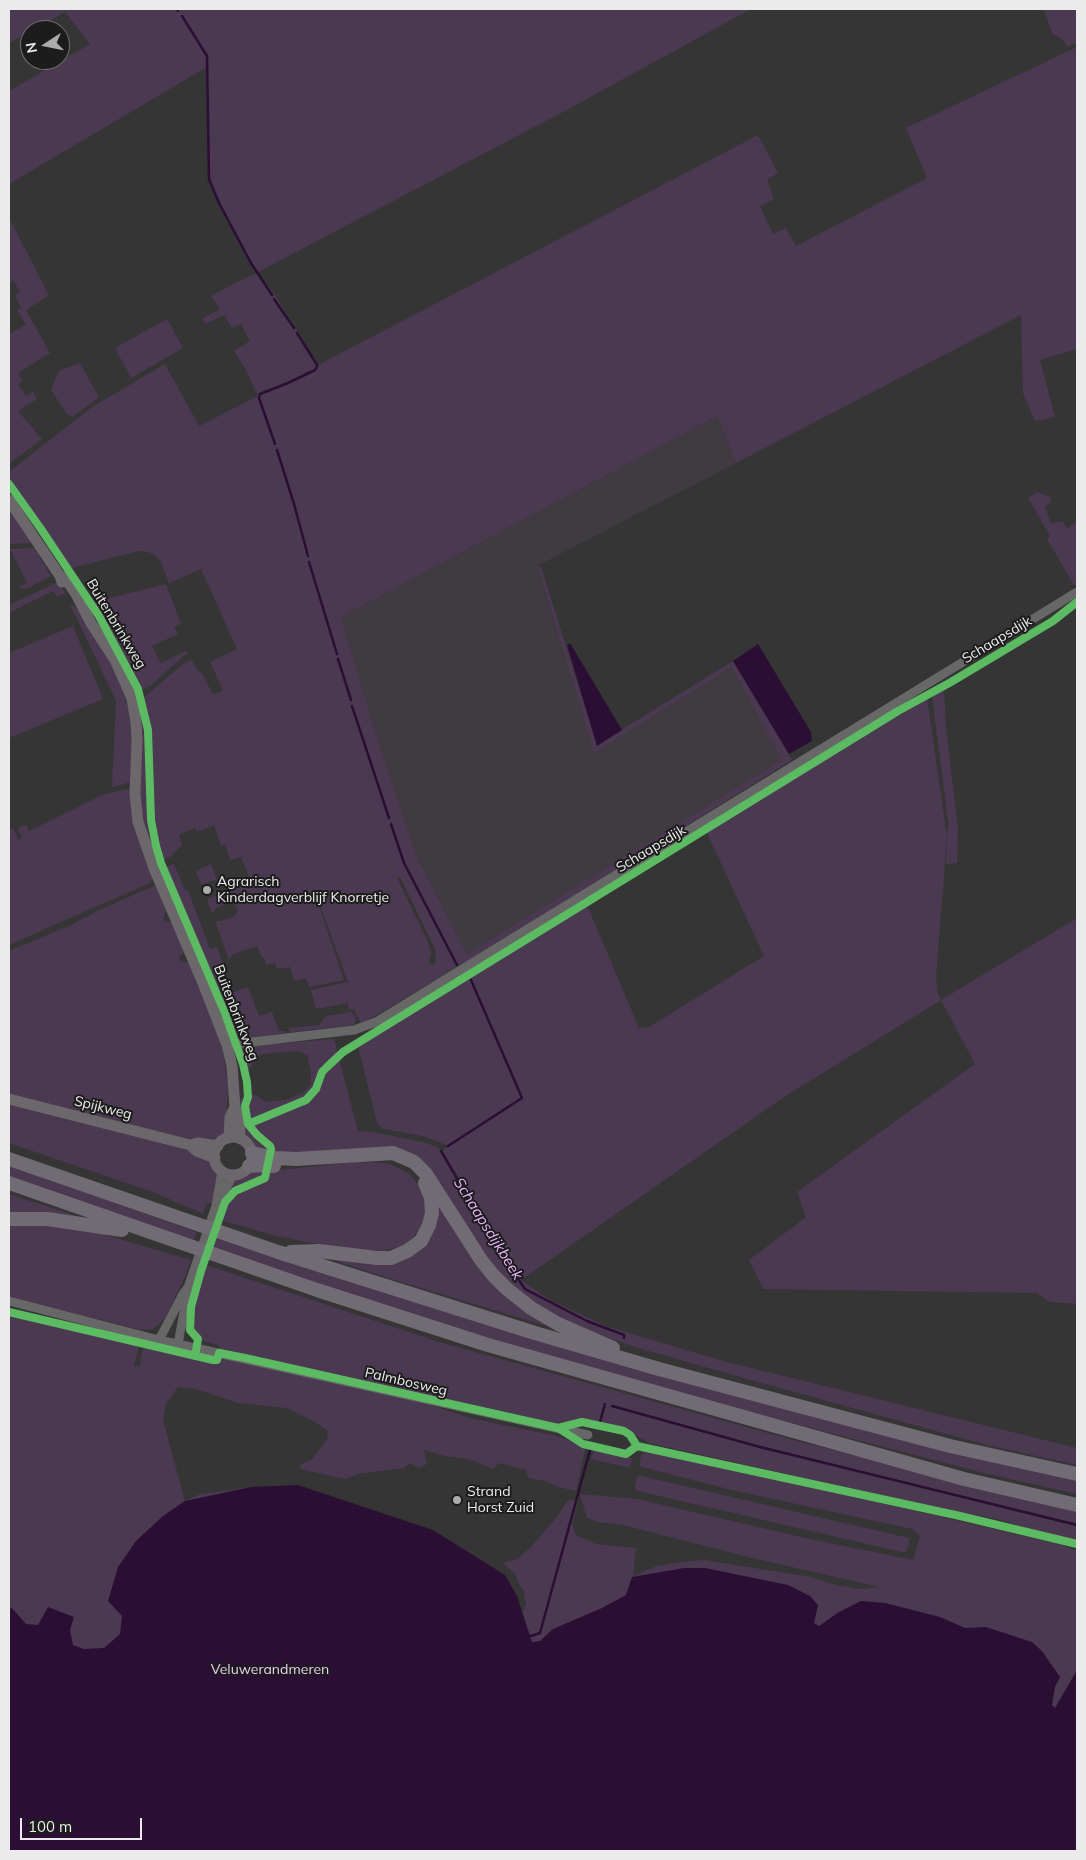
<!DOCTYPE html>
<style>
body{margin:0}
#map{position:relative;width:1086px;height:1860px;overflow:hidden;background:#353535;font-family:Mulish,sans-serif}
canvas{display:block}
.frame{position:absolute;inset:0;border:10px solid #ecebec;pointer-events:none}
.north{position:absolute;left:20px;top:20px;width:50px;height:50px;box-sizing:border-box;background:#1d1c1d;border:1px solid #706f70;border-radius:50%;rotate:259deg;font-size:14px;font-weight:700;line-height:20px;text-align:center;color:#ecebec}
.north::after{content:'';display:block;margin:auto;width:18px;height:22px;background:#acabac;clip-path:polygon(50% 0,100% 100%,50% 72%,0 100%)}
.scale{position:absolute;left:20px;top:1818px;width:122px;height:22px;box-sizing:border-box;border:2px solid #ecebec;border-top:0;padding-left:6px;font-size:15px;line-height:18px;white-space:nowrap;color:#ecebec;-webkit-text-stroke:4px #1d1c1d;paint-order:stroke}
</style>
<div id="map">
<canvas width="1086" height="1860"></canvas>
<div class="frame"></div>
<div class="north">N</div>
<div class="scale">100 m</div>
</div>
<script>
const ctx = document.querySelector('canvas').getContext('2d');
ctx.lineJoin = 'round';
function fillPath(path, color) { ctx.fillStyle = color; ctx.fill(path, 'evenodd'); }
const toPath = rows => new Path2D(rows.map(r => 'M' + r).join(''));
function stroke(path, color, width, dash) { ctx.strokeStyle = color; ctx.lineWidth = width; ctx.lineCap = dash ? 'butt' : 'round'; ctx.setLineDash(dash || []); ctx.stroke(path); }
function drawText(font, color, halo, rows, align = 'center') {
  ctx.font = font + ' Mulish,sans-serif'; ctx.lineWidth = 4; ctx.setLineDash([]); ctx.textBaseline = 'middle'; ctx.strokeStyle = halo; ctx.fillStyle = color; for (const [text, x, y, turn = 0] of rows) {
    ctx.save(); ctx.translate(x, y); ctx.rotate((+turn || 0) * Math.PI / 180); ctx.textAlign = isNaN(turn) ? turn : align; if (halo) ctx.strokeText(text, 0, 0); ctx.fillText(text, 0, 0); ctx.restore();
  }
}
const built = toPath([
 [717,416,736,463,537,566,594,753,732,667,783,760,467,954,416,855,380,747,341,617]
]);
const green = toPath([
 [9,9,751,9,563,112,258,272,239,242,210,181,208,168,208,71,207,67,9,184,9,91,90,44,65,12,9,43],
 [1041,9,1077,9,1077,43,1067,47,1063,40,1052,33,1044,10],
 [1077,47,1077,349,1040,360,1055,417,1035,421,1023,393,1021,315,736,463,717,416,341,617,380,747,416,855,467,954,782,760,732,667,594,753,537,565,541,567,597,745,733,661,792,760,462,965,361,1024,354,1009,349,1010,348,1003,316,1009,311,990,348,982,320,905,318,903,344,980,309,987,306,978,294,981,290,967,277,969,275,963,266,965,264,957,262,958,257,946,233,954,229,960,215,921,221,921,235,916,238,911,235,905,231,902,216,908,212,914,207,899,252,883,241,857,230,860,225,844,221,846,214,825,197,832,195,828,179,835,182,845,176,851,172,856,162,860,155,830,152,741,143,698,182,665,192,660,198,671,202,673,213,695,223,690,210,662,237,649,201,569,169,583,161,562,156,556,149,552,139,551,72,568,80,580,78,580,40,524,9,481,9,472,92,407,165,364,199,426,258,396,245,368,234,351,250,341,241,324,232,328,224,315,205,324,202,319,220,309,211,296,245,278,258,273,276,297,318,365,758,135,778,173,767,180,774,199,760,206,773,234,786,228,796,246,927,178,906,128],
 [400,877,436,951,435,965,429,963,431,953,429,944,397,878],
 [9,218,49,295,26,310,50,353,18,373,23,381,18,384,26,396,33,392,37,399,18,411,42,439,9,464,9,334,26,325,17,310,21,308,15,295,20,292,13,280,9,285],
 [167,319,183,348,131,378,115,348],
 [80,363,98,396,97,399,72,417,66,413,51,390,59,371],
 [1037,492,1050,497,1051,503,1045,506,1051,524,1063,521,1067,528,1077,522,1077,585,1074,585,1047,539,1050,536,1028,498],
 [9,506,31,543,9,544],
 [34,548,51,576,26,589,17,588,27,583,10,549],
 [56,583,60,584,65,593,57,597,53,591,10,612,9,605],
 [166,584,181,624,174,627,178,634,152,646,161,663,186,651,187,653,150,686,141,690,106,624,84,591,86,589,94,602],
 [73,605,80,612,113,665,129,702,132,725,131,782,112,787,116,701,75,614,70,607],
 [73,626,103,699,9,738,9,653],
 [944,690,946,728,958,829,957,863,946,864,948,821,932,696],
 [927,698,947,837,936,977,938,993,941,1000,1077,918,1077,1304,1050,1302,1037,1293,763,1289,749,1260,806,1217,797,1192,975,1064,941,1000,784,1097,521,1280,550,1300,608,1327,727,1362,1077,1448,1077,1465,987,1445,747,1379,635,1347,589,1331,540,1308,497,1271,416,1157,272,1155,270,1144,251,1125,247,1106,250,1095,256,1095,266,1102,285,1100,303,1093,311,1084,311,1073,308,1056,299,1051,271,1053,260,1055,257,1057,247,1073,239,1048,246,1046,334,1039,358,1131,372,1132,423,1142,437,1147,442,1151,449,1146,423,1136,383,1129,377,1123,358,1046,587,905,639,1028,649,1027,764,956,707,833,720,823],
 [145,722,150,826,158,859,155,859,146,834,140,802,141,724],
 [126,789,131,790,153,878,150,883,9,945,9,830,13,828,18,840,22,838,18,828,26,825,29,831,102,795],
 [174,864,185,890,188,890,210,949,217,947,230,983,229,986,216,990,165,867],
 [211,864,217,879,201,885,196,871],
 [156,885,165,908,166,912,163,918,165,922,172,922,184,950,183,954,179,957,181,962,189,962,218,1032,225,1063,228,1086,226,1130,222,1137,213,1141,185,1139,9,1094,9,951,71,925,97,911],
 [248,987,259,1016,272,1012,279,1031,285,1031,286,1033,244,1039,236,1038,220,997],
 [351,1012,356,1017,354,1025,290,1032,289,1028,319,1025,326,1016],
 [244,1095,246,1096,244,1103,246,1123,250,1131,268,1146,269,1150,255,1149,244,1133,240,1100],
 [9,1104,173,1146,200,1155,212,1163,217,1174,217,1183,212,1204,207,1203,203,1214,153,1192,9,1143],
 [366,1161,390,1164,408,1173,419,1185,424,1196,426,1210,423,1221,414,1237,401,1246,384,1251,343,1249,272,1235,222,1220,227,1204,231,1196,240,1190,264,1181,268,1177,270,1169,279,1170],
 [9,1165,197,1232,193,1242,9,1178],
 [266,1168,265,1175,262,1178,238,1187,229,1194,220,1211,233,1181,250,1171],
 [433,1190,482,1267,570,1333,388,1278,312,1253,355,1260,415,1249],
 [9,1194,92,1221,9,1214],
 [9,1224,48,1225,92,1231,191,1260,186,1275,165,1319,153,1329,142,1330,9,1297],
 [216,1237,412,1300,1077,1478,1077,1494,984,1473,616,1377,409,1314,212,1248],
 [206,1265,439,1342,793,1440,1077,1510,1077,1540,1040,1532,997,1519,948,1510,649,1443,627,1431,613,1427,584,1421,555,1423,538,1419,220,1349,218,1345,204,1341,199,1338,191,1327,192,1308],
 [9,1313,139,1346,134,1366,140,1366,143,1347,210,1362,217,1362,222,1358,422,1402,470,1418,556,1436,586,1446,576,1491,558,1487,546,1481,528,1478,526,1470,499,1463,493,1469,469,1459,445,1456,424,1450,427,1464,419,1468,410,1463,404,1468,358,1474,346,1479,303,1470,300,1467,301,1464,311,1460,327,1440,328,1431,315,1422,287,1408,238,1403,196,1389,178,1387,166,1404,163,1420,185,1501,201,1494,251,1487,515,1598,523,1612,526,1605,524,1592,519,1584,515,1574,503,1563,517,1559,531,1547,556,1518,569,1499,578,1501,572,1524,576,1535,596,1544,636,1548,633,1576,657,1566,682,1562,704,1560,811,1577,836,1585,860,1589,880,1587,752,1558,623,1525,598,1522,587,1518,580,1494,637,1499,810,1539,913,1560,920,1536,912,1529,732,1490,642,1467,639,1464,642,1453,648,1452,916,1511,1062,1545,1077,1551,1077,1851,9,1851],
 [595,1448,632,1458,630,1468,591,1459],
 [637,1476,641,1476,909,1538,909,1544,906,1552,902,1552,638,1491,635,1488]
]);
const water = toPath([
 [570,643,622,730,597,746,567,645],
 [758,644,811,732,812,741,789,754,733,661],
 [298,1485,433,1530,505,1575,517,1596,532,1642,540,1641,553,1629,602,1608,626,1595,632,1577,684,1568,705,1568,788,1585,810,1596,818,1605,814,1623,819,1626,839,1612,861,1601,885,1603,940,1617,965,1628,986,1627,1032,1642,1042,1651,1060,1677,1055,1687,1052,1705,1055,1708,1077,1670,1077,1851,9,1851,9,1615,11,1607,26,1624,38,1625,48,1607,74,1617,70,1630,73,1645,84,1649,104,1648,120,1634,122,1616,108,1601,118,1567,136,1541,163,1516,185,1501,251,1487]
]);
const stream = toPath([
 [177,9,178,11],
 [182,16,207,56,209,179,219,203,251,263,272,295],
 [274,299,294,328],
 [275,444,259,398,260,394,288,383,315,370,317,367,317,365,297,333],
 [277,450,294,504,308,556],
 [309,562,337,654],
 [338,659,351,700],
 [352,706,389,818],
 [391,824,404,863,457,965],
 [448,1146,522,1098,471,980],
 [441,1151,503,1257,525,1289,587,1321,624,1335,624,1338],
 [612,1406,760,1447,1077,1525],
 [600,1422,605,1404],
 [531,1636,540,1633,590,1450]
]);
const minor = toPath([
 [227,1045,354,1030,376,1022,1077,592],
 [219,1202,233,1175],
 [9,1301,159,1340,588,1435],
 [159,1340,183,1294,189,1286],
 [178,1344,189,1285,216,1206,222,1171]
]);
const major = toPath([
 [9,500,60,576,62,582],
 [60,576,65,578,76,594,91,623,115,660,132,698,136,722,137,741,135,794,138,822,154,868,203,983,227,1045,232,1066,235,1107,239,1116,240,1139],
 [9,1099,190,1145,197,1151,215,1158],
 '214 1156a19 19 0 1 1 38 0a19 19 0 1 1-38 0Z',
 [229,1138,230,1117,235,1107],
 [190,1145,198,1143,218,1146]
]);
const highway = toPath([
 [252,1153,275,1158,296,1159,393,1153,414,1162,426,1174,481,1260,493,1275,507,1289,531,1308,558,1324,613,1348],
 [9,1159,278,1252,535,1333,659,1369,950,1446,1077,1474],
 [249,1166,261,1165,274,1166],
 [9,1183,317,1290,488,1345,964,1479,1077,1505],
 [9,1219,47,1219,122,1230],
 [291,1252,319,1251,377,1258,391,1258,407,1251,421,1241,429,1225,432,1213,431,1198,425,1183]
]);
const cycleway = toPath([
 [9,484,41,529,99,616,138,689,148,730,151,820,156,846,161,863,224,1011,243,1064,247,1082,248,1097,245,1106,248,1124,257,1135,270,1146,271,1149,265,1178,235,1191,225,1202,201,1271,191,1307,190,1330,198,1339,195,1356],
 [248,1124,306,1100,316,1089,322,1072,327,1067,343,1052,898,711,951,682,1053,621,1077,602],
 [9,1312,213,1360,217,1360,219,1353,245,1358,558,1428,583,1444,626,1454,637,1446],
 [558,1428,582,1422,624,1431,630,1435,637,1446],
 [637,1446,960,1516,1077,1544]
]);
const markers = [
 [207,890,5,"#acabac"],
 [457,1500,5,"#acabac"]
];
const streetNames = [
 ["Buitenbrinkweg",116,624,59],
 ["Schaapsdijk",997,640,-31],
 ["Schaapsdijk",651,849,-31],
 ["Buitenbrinkweg",236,1013,69],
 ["Spijkweg",103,1108,14],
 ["Palmbosweg",406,1382,13]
];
const poiNames = [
 ["Agrarisch",217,882],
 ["Kinderdagverblijf Knorretje",217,898],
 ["Strand",467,1492],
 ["Horst Zuid",467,1508]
];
const parkNames = [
 ["Veluwerandmeren",270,1670]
];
const waterNames = [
 ["Schaapsdijkbeek",488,1229,58]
];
fillPath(built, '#3f3b41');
fillPath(green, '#4b3951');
fillPath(water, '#2b0e33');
stroke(stream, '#2b0e33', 2.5);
stroke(minor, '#676767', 9);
stroke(major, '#6b676b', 11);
stroke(highway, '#716b73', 14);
stroke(cycleway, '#5cba63', 8);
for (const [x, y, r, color] of markers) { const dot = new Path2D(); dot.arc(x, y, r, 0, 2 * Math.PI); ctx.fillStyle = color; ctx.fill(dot); stroke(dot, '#1d1c1d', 2); }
drawText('14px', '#ecebec', '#1d1c1d', streetNames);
drawText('14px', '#ecebec', '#1d1c1d', poiNames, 'left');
drawText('14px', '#eccbf6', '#1d1c1d', parkNames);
drawText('italic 15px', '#eab4fc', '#1d1c1d', waterNames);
</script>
